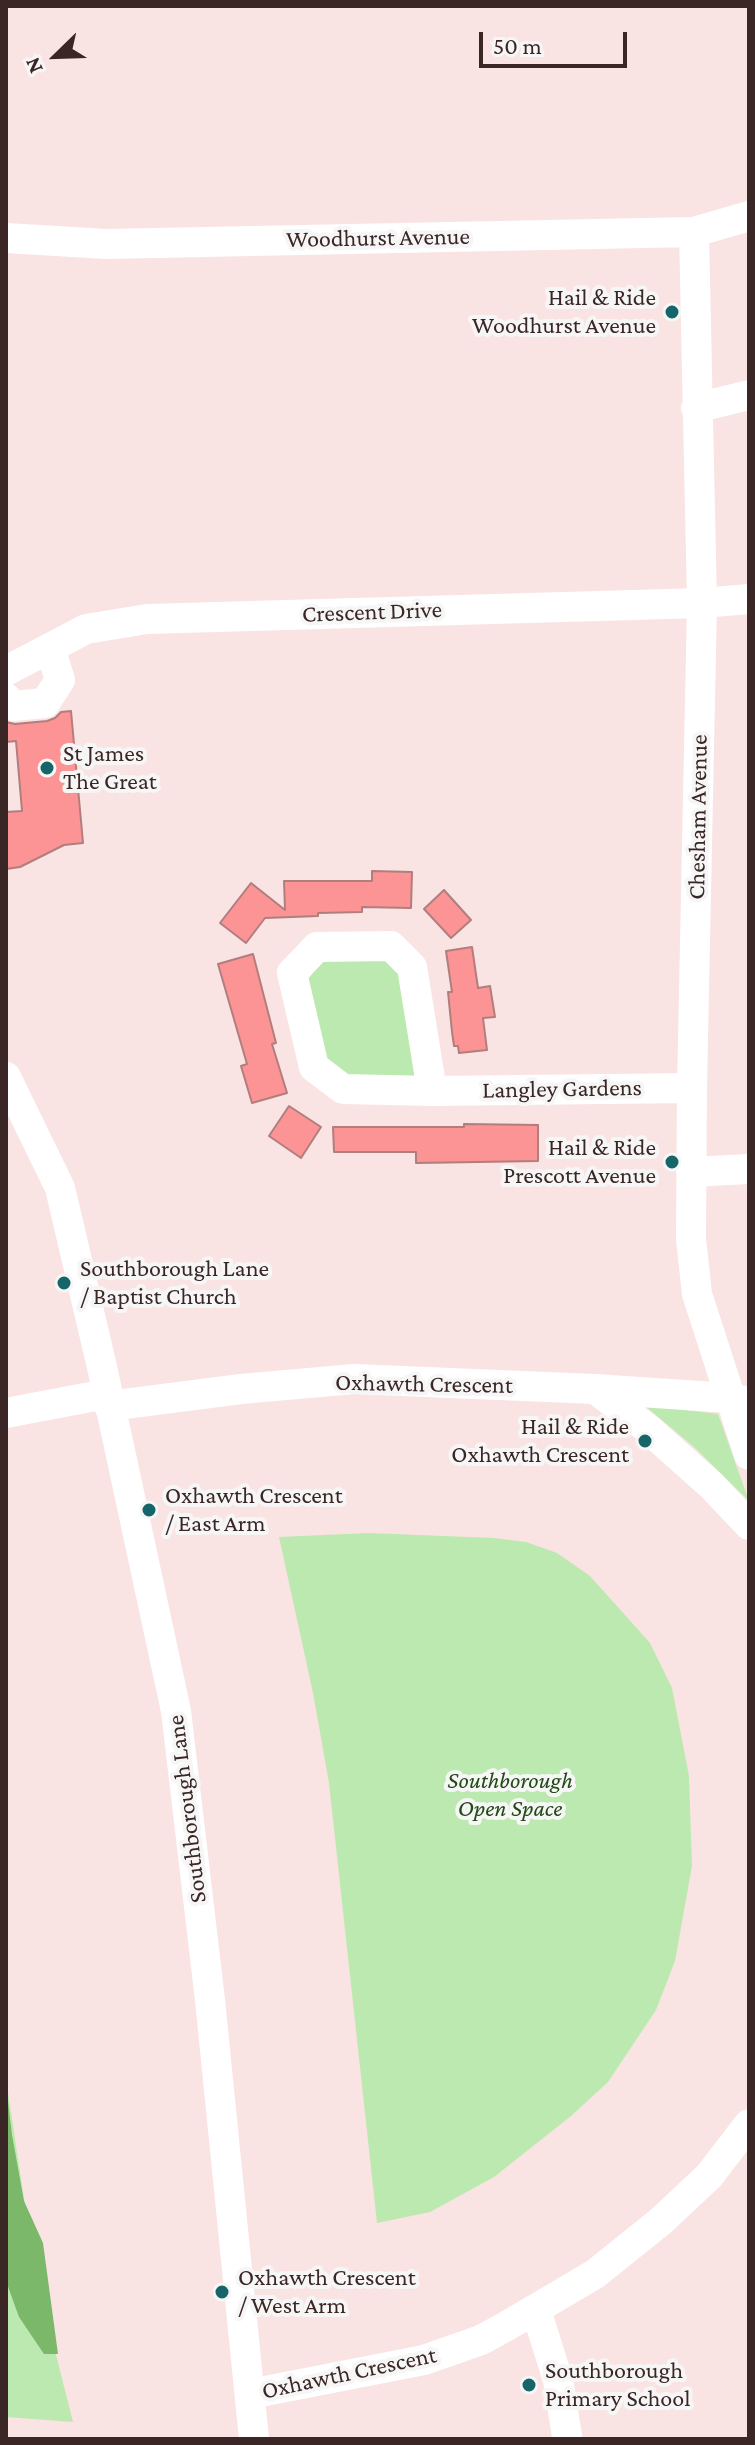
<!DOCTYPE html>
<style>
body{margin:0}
#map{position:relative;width:755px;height:2445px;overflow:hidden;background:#fae3e3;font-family:"Crimson Pro",serif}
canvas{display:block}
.frame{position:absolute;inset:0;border:8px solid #3b2626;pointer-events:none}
.north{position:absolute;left:16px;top:16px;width:80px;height:80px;-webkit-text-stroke:6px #f6f6f6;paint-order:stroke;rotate:247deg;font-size:22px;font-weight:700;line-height:32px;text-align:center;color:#3b2626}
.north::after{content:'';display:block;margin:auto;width:28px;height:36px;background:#3b2626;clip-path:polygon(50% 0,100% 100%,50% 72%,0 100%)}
.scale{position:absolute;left:479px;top:32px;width:148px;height:36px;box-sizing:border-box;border:4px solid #3b2626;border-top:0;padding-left:10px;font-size:24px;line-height:28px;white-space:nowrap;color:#3b2626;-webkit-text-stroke:6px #f6f6f6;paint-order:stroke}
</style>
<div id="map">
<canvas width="755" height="2445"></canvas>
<div class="frame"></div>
<div class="north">N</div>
<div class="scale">50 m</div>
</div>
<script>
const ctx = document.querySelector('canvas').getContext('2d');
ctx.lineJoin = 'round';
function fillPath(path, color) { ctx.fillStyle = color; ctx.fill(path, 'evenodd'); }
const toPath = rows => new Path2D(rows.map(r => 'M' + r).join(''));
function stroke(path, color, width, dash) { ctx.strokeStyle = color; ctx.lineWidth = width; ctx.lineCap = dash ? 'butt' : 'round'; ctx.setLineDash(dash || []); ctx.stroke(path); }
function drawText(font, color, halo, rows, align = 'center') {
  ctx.font = font + ' "Crimson Pro",serif'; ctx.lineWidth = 8; ctx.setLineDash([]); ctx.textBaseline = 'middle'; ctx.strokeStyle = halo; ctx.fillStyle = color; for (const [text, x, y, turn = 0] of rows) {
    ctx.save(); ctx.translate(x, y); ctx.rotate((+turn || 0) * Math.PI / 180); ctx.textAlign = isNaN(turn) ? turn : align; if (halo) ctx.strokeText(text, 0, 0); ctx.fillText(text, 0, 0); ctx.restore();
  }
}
const green = toPath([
 [390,956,407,976,420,1079,348,1079,323,1059,304,985,324,957],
 [644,1405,718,1414,749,1501,694,1447],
 [368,1533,494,1538,526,1542,557,1553,590,1576,650,1643,672,1688,689,1776,692,1866,675,1961,656,2010,608,2082,571,2116,494,2177,430,2212,377,2223,329,1783,313,1693,279,1537],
 [6,2079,35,2272,73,2422,6,2417]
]);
const forest = toPath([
 [6,2085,12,2135,24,2201,43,2243,58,2354,44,2354,19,2317,6,2281]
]);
const building = toPath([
 [71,711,83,843,64,845,20,867,6,869,6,812,22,811,16,741,6,742,6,722,15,724,47,721,55,718,61,712,71,711],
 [372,871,412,872,411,908,362,907,362,912,318,913,318,916,265,918,246,943,220,923,251,883,285,910,284,881,372,881,372,871],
 [444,890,471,920,451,938,424,909,444,890],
 [472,947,478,988,490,986,495,1017,483,1018,487,1050,459,1053,458,1046,454,1046,452,1032,448,992,452,992,446,951,472,947],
 [253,954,276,1043,272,1044,287,1093,252,1103,241,1066,247,1064,218,964,253,954],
 [289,1106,321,1127,301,1158,269,1136,289,1106],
 [464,1124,538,1125,538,1161,416,1163,416,1152,334,1152,333,1127,464,1127,464,1124]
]);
const minor = toPath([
 [694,232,702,603,692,1088,691,1239,697,1294,749,1455],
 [6,238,106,244,694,232,749,216],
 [696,408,749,395],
 [6,671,86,629,147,619,702,603,749,599],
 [6,698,13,706,45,703,60,680,50,648],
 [6,1077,60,1188,102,1367,176,1711,210,2000,254,2439],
 [432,1091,412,967,391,946,317,947,292,973,314,1067,343,1089,432,1091,692,1088],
 [691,1172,749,1169],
 [595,1389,647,1428,711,1485,749,1525],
 [109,1406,241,1389,354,1379,595,1389,730,1398,749,1402],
 [6,1413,106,1394],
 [536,2310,558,2380,567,2436],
 [250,2394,424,2360,481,2340,505,2327,595,2274,661,2221,709,2176,749,2124]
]);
const markers = [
 [672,312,8,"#166568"],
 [47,768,8,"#166568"],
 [672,1162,8,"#166568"],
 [64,1283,8,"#166568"],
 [645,1441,8,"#166568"],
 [149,1510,8,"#166568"],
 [222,2292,8,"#166568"],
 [529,2385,8,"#166568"]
];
const streetNames = [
 ["Woodhurst Avenue",378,238,-1],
 ["Crescent Drive",372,612,-2],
 ["Chesham Avenue",698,817,-89],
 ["Langley Gardens",562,1089,-1],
 ["Oxhawth Crescent",424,1384,1],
 ["Southborough Lane",187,1809,-97],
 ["Oxhawth Crescent",349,2373,-12]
];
const poiNames = [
 ["Hail & Ride",656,298,"right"],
 ["Woodhurst Avenue",656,326,"right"],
 ["St James",63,754],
 ["The Great",63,782],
 ["Hail & Ride",656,1148,"right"],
 ["Prescott Avenue",656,1176,"right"],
 ["Southborough Lane",80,1269],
 ["/ Baptist Church",80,1297],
 ["Hail & Ride",629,1427,"right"],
 ["Oxhawth Crescent",629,1455,"right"],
 ["Oxhawth Crescent",165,1496],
 ["/ East Arm",165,1524],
 ["Oxhawth Crescent",238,2278],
 ["/ West Arm",238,2306],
 ["Southborough",545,2371],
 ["Primary School",545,2399]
];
const parkNames = [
 ["Southborough",510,1781],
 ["Open Space",510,1809]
];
fillPath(green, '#bce9b0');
fillPath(forest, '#7bb86a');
fillPath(building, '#fc9496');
stroke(building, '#b17e7e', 2);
stroke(minor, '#fff', 30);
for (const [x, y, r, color] of markers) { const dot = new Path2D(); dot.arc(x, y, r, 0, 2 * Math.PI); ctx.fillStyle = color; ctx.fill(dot); stroke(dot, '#f6f6f6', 3); }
drawText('24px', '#3b2626', '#f6f6f6', streetNames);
drawText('24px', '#3b2626', '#f6f6f6', poiNames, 'left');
drawText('italic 24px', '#224a15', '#f6f6f6', parkNames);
</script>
